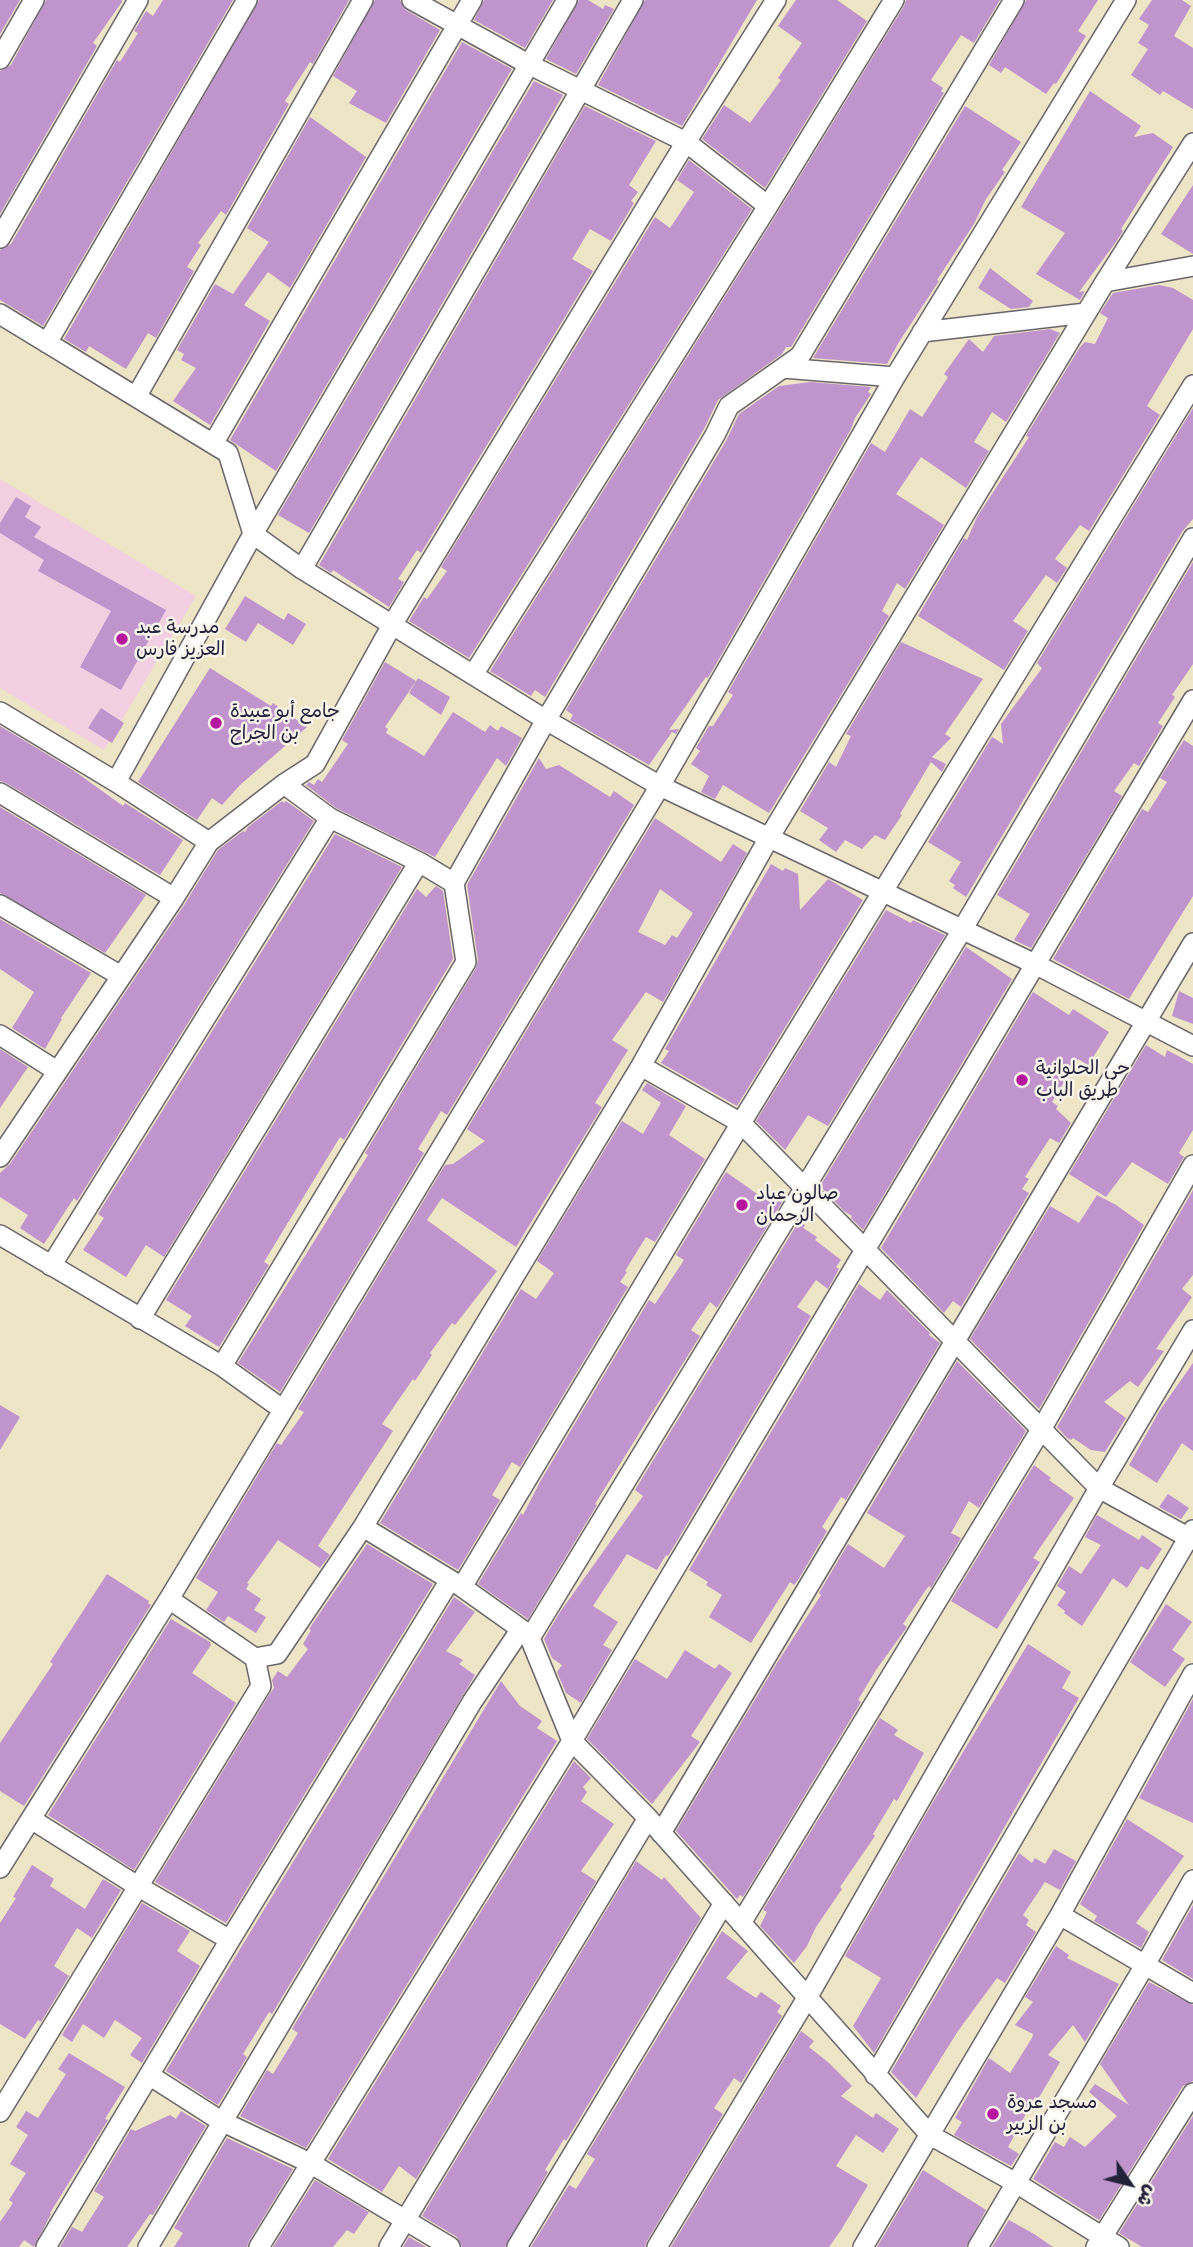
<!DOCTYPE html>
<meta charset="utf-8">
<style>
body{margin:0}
#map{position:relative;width:1193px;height:2247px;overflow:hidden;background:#eee4c6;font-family:Sriracha,"Playpen Sans Arabic",sans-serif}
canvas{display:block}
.north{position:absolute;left:1095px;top:2149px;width:70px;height:70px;-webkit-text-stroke:5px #f7f3e8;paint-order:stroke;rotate:125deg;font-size:19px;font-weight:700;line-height:28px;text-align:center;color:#22223b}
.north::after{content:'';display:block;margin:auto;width:24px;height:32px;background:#22223b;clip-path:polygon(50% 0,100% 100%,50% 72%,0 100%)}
</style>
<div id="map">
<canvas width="1193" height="2247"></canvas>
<div class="north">ش</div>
</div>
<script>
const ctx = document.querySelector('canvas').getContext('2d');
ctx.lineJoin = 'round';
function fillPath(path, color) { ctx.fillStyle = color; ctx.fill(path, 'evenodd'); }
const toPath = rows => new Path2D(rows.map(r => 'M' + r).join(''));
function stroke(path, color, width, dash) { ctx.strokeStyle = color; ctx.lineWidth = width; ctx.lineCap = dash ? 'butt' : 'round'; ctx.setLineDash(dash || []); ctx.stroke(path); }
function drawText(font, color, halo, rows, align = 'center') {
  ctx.font = font + ' Sriracha,"Playpen Sans Arabic",sans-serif'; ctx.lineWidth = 5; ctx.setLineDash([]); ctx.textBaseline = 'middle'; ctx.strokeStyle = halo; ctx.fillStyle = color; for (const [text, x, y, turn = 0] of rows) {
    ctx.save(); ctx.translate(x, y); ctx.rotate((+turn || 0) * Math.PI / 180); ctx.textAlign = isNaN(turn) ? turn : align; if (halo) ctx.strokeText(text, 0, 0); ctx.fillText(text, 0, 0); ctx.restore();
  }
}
const built = toPath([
 [0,479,196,596,104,750,0,688]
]);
const building = toPath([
 [0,0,20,0,0,34],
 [46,0,122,0,122,2,93,43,97,46,0,214,0,71,11,65],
 [163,0,233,0,43,326,0,300,0,250,11,244,117,60,120,62,138,33,134,31,146,11,153,16],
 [259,0,349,0,313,64,310,62,285,101,289,104,226,215,221,211,198,243,201,245,187,267,194,271,156,338,148,333,126,369,89,346,86,352,64,339],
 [375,0,400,0,406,10,440,30,386,123,349,103,357,91,333,76],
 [484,0,553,0,525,48,474,20],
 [579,0,588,0,603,9,605,5,614,9,576,74,546,59],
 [645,0,757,0,682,126,598,85],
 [796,0,837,0,867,21,765,188,702,139,724,105,750,123,781,80,778,78,802,43,778,26],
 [906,0,1000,0,974,43,961,35,931,80,943,88,941,91,944,93,791,347,786,347,782,354,718,400,704,429,545,697,535,690,531,696,490,671,778,212,904,6],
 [1026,0,1098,0,1078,31,1086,36,1056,84,1054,83,1046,94,1005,67,1001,73,989,65],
 [1152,0,1182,0,1191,6,1174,36,1193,48,1193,109,1163,91,1160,95,1131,75,1148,49,1138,43,1149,25,1139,19],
 [462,42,512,69,276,471,230,440],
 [534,81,563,95,309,533,278,515],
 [1090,91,1141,126,1134,137,1153,133,1173,147,1121,229,1123,231,1116,242,1079,292,1085,291,1080,300,1036,274,1065,233,1021,207],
 [585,106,656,141,629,185,638,192,631,201,634,203,611,241,590,229,572,259,593,271,421,553,417,550,398,579,404,582,389,607,333,570,331,573,319,565],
 [965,106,1021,142,1002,170,1005,172,986,199,974,224,937,280,939,281,899,342,887,364,813,358],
 [310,117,366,157,290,288,268,272,244,305,270,321,210,425,173,401,196,368,181,360,184,354,177,350,215,284,233,294,269,242,247,228],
 [689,160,752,209,469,658,409,621,424,597,427,599,447,571,441,567,655,217,670,228,694,192,677,180],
 [1193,185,1193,254,1161,234],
 [990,268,1033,301,1029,307,1011,309,978,288],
 [1159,285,1173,288,1193,300,1193,329,1147,406,1160,415,1089,531,1080,525,1055,559,1067,568,1057,583,1046,575,1013,621,1028,631,1004,670,918,616,964,538,967,540,977,517,1029,437,1026,436,1080,347,1085,342,1095,344,1108,318,1100,313,1113,293],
 [1050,329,1060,333,1006,422,992,412,974,442,989,451,966,488,921,457,896,494,944,525,905,589,897,583,882,611,889,616,769,813,723,785,715,799,701,792,709,776,691,764,700,751,696,748,709,726,713,726,733,695,728,692,871,443,885,452,910,409,922,417,948,377,944,374,969,339,983,352,994,336],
 [810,382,871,387,868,392,871,394,855,418,851,429,708,678,706,677,669,730,679,729,676,734,672,732,649,765,570,720,573,715,566,710,726,441,739,414,779,386],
 [1193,408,1193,519,1182,532,966,897,953,888,955,885,949,881,961,862,928,842,992,737,1003,744,1001,724,1042,668,1037,663],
 [16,497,31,506,25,517,41,527,34,537,166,610,121,690,80,667,111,611,38,571,44,560,0,533,0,523],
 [1193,562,1193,664,1172,695,1175,697,1158,723,1163,726,1139,766,1134,763,1114,791,1122,796,1031,948,1014,940,1030,914,997,895],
 [245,596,284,620,288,613,306,624,293,645,258,623,246,642,225,629],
 [901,642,983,679,945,734,951,738,932,757,946,764,942,772,931,762,900,814,902,815,885,840,875,835,862,849,845,840,836,852,819,840,828,828,800,811,829,762,836,767,851,736,846,734],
 [385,662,416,681,385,727,388,729,386,733,424,756,453,712,485,732,490,725,498,731,501,726,522,738,506,766,497,758,435,857,336,808,306,785,309,782,314,785,318,779,322,782,348,744,342,740],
 [210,668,271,706,273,703,307,727,240,785,222,805,212,798,197,820,138,782],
 [418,678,450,697,441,715,409,693],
 [101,708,124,723,112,743,88,728],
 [0,726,73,770,123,806,125,803,183,840,160,875,6,783,0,781],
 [1184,740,1193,746,1193,896,1129,999,1053,959,1142,809,1148,812,1167,782,1160,778],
 [539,758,546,769,559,765,610,797,614,791,634,805,447,1115,441,1111,418,1149,424,1153,280,1392,238,1363,368,1155,365,1153,476,968,478,960,467,885],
 [282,801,284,803,286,801,314,821,77,1201,74,1198,44,1244,20,1228,28,1215,0,1197,0,1173,10,1164,184,905,218,850,243,831,245,832,248,827],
 [0,807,146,895,105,953,0,893],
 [655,818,721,862,733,844,747,853,663,1002,646,992,612,1040,628,1050,595,1103,602,1107,516,1247,442,1198,427,1220,497,1271,455,1325,452,1323,430,1353,432,1355,415,1381,413,1379,382,1424,393,1431,318,1546,330,1555,320,1568,278,1540,247,1583,249,1584,246,1589,261,1599,254,1610,266,1617,256,1633,228,1616,224,1622,206,1610,218,1592,196,1578,277,1443,281,1445,304,1412,298,1409,445,1165,453,1164,485,1141,467,1129],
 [660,889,693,913,677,938,672,935,665,945,638,932],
 [335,834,402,867,164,1257,146,1245,126,1277,83,1250,104,1218,98,1214],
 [771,864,783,871,785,868,798,874,800,910,828,879,863,900,737,1106,661,1063,669,1051,665,1049],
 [436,886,443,891,453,959,344,1140,340,1137,264,1262,269,1265,219,1347,185,1326,192,1316,166,1300,417,889,426,897],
 [886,910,911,923,913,920,945,935,828,1126,808,1115,785,1150,756,1121],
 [0,919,91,973,61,1018,62,1019,45,1049,12,1028,34,992,0,969],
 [966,947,1012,979,863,1230,851,1218,852,1216,844,1211,820,1186],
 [1179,991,1193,998,1193,1024,1172,1016],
 [1033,992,1069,1015,1073,1009,1109,1032,1088,1065,1078,1059,1052,1102,1058,1106,1056,1109,1071,1123,1059,1143,1050,1138,1025,1177,1029,1179,1022,1189,1029,1193,961,1307,953,1301,944,1313,881,1248],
 [1146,1045,1165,1057,1167,1050,1193,1064,1193,1130,1179,1153,1184,1157,1168,1184,1132,1162,1106,1197,1069,1174],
 [0,1049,28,1067,0,1108],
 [647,1083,686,1106,669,1135,705,1159,655,1242,646,1237,625,1271,627,1272,620,1282,628,1287,520,1467,512,1462,492,1495,500,1500,458,1570,380,1523,521,1289,536,1299,554,1273,537,1261,622,1121,643,1134,661,1103,642,1090],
 [726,1172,763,1198,769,1189,784,1199,717,1308,710,1302,691,1330,700,1336,595,1504,597,1505,528,1619,478,1584,521,1513,523,1515,541,1480,649,1300,655,1304,684,1260,676,1255],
 [1193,1190,1193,1275,1182,1289,1192,1297,1156,1349,1164,1351,1138,1387,1130,1381,1104,1402,1126,1418,1105,1452,1091,1450,1073,1438,1071,1440,1067,1438,1057,1427],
 [1097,1195,1116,1205,1144,1225,1039,1409,970,1339,1050,1206,1079,1223],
 [799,1221,805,1225,803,1228,817,1237,815,1240,841,1260,836,1267,839,1269,828,1289,816,1280,797,1307,811,1316,668,1556,666,1555,657,1570,627,1554,593,1606,618,1622,603,1645,612,1650,581,1703,566,1693,557,1672,562,1665,552,1658,544,1639,560,1612,643,1496,635,1490],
 [859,1284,880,1300,887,1290,930,1333,929,1335,940,1343,846,1500,841,1497,822,1527,827,1531,798,1580,794,1585,790,1582,751,1643,709,1617,722,1595,706,1585,708,1582,689,1570],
 [957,1361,1026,1431,979,1508,969,1501,951,1533,961,1538,931,1588,929,1586,925,1591,903,1624,907,1627,876,1670,858,1700,861,1702,743,1897,740,1895,737,1899,676,1831,777,1663,821,1595,819,1593,848,1544,884,1568,905,1536,867,1513],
 [1193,1363,1193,1451,1182,1443,1157,1483,1129,1465,1160,1410],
 [0,1405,20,1417,0,1450],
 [1034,1465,1051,1478,1049,1480,1074,1498,1033,1558,1040,1562,997,1629,951,1601],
 [1168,1494,1189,1508,1181,1519,1159,1507],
 [1097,1515,1139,1540,1142,1535,1162,1549,1148,1570,1141,1566,1127,1588,1113,1578,1082,1626,1064,1613,1065,1611,1057,1605,1066,1592,1057,1586,1069,1566,1081,1574,1101,1545,1085,1537],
 [367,1544,433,1584,226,1923,155,1882,271,1692,274,1688,272,1680,278,1671,287,1677,308,1649,303,1644,311,1630,309,1629],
 [107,1574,149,1601,148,1603,151,1605,24,1806,0,1791,0,1743,53,1664,50,1662],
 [454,1597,475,1612,446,1651,463,1660,459,1664,475,1675,272,2014,269,2012,243,2054,247,2057,218,2105,166,2071],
 [1166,1604,1192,1622,1172,1650,1185,1659,1165,1687,1130,1662],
 [171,1619,210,1642,211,1645,192,1673,236,1703,134,1870,48,1815],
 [1028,1644,1071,1672,1062,1688,1079,1698,874,2053,853,2026,881,1978,845,1956,933,1802],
 [685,1650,715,1669,719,1664,732,1673,691,1736,700,1742,652,1804,587,1739,635,1659,667,1679],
 [501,1681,520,1706,542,1721,537,1728,557,1741,306,2148,240,2116,267,2070,273,2074,298,2033,292,2029],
 [1193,1699,1193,1823,1139,1798],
 [880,1718,898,1730,894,1735,924,1753,897,1801,894,1799,873,1834,875,1836,840,1887,842,1889,816,1927,807,1946,794,1963,760,1926,767,1912,763,1910],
 [574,1761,591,1778,583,1787,587,1792,581,1801,614,1824,581,1871,596,1881,416,2179,399,2166,382,2192,328,2159],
 [1127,1819,1184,1856,1136,1923,1149,1932,1141,1948,1094,1921,1097,1916,1080,1904],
 [1054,1849,1076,1861,1060,1890,1045,1882,1023,1915,1029,1920,1026,1925,1036,1932,1005,1983,997,1978,958,2031,916,2098,891,2072,1019,1853,1032,1863,1035,1858,1045,1864],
 [636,1861,662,1880,664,1877,701,1918,566,2141,564,2139,545,2170,548,2172,505,2247,462,2247,457,2237,422,2216],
 [32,1865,54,1879,50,1886,85,1909,103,1879,121,1890,92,1938,77,1928,54,1966,69,1976,41,2022,38,2020,25,2039,0,2024,0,1923,16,1898,13,1897],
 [142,1903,190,1931,177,1951,200,1966,142,2063,130,2055,142,2038,115,2020,104,2038,83,2024,72,2042,62,2035],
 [1193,1905,1193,1979,1162,1960],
 [722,1931,748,1951,726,1978,756,1998,761,1992,781,2006,777,2012,782,2016,741,2083,734,2078,714,2108,723,2114,647,2241,645,2247,531,2247,569,2185,576,2189,595,2159,587,2154],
 [1056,1946,1069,1955,1067,1958,1119,1984,1085,2042,1073,2025,1048,2055,1060,2062,1038,2099,1035,2097,1008,2147,1019,2154,1011,2166,954,2135,962,2122,955,2118,989,2058,1010,2073,1032,2038,1033,2034,1015,2025,1033,2002,1025,1997],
 [1149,1982,1193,2005,1193,2081,1183,2086,1099,2220,1033,2179,1055,2142,1064,2147,1070,2137,1085,2147,1117,2116,1089,2092,1095,2084,1129,2105,1100,2064],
 [801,2031,814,2041,809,2047,829,2063,852,2086,841,2096,873,2118,876,2113,899,2129,883,2153,856,2135,836,2166,868,2185,841,2230,829,2247,671,2247],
 [69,2053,125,2087,105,2119,108,2120,50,2213,51,2214,34,2247,24,2240,19,2247,0,2247,0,2222,13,2203,9,2200,26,2173,10,2164,28,2135,16,2127,26,2111,38,2118,66,2074,58,2069],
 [181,2111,206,2126,153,2215,150,2214,127,2247,60,2247,72,2227,82,2232,104,2197,94,2191,131,2129,135,2131,170,2115,176,2119],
 [1193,2116,1193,2247,1142,2247,1119,2233],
 [227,2138,293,2169,249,2241,247,2247,174,2247,183,2233,174,2228],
 [923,2170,986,2210,966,2247,877,2247],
 [315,2180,369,2212,354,2234,347,2230,333,2247,273,2247],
 [1009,2220,1034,2234,1053,2247,992,2247],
 [409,2237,426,2247,403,2247]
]);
const minor = toPath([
 [412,0,528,64,686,142,768,206],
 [0,59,34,0],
 [0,238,138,0],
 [1105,282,1193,266],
 [0,314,228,453,253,534,302,569,546,720,660,786,1035,964,1193,1046],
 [922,332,1086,313],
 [47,343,247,0],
 [783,368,895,377],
 [136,397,363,0],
 [213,444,472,0],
 [302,569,633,0],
 [473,675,768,206,894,0],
 [0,712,116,782,209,842],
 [116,782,253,534,567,0],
 [284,784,330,818,419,862,454,883],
 [0,793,174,898],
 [0,905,121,976],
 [0,1035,57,1071],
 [641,1066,741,1123,1099,1488,1193,1540],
 [0,1157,174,898,209,842,284,784,315,764,392,625,686,142,776,0],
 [0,1235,222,1366,282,1409],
 [51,1266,330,818],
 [140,1319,419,862],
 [222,1366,466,962,454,883,546,720,715,435,729,406,800,356,1014,0],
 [363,1527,462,1587,521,1629,530,1638,572,1741,648,1818,930,2135,1016,2183,1119,2247],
 [462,1587,741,1123,1193,385],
 [169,1599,255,1658],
 [530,1638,962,930,1193,538],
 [31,1819,139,1887,230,1940],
 [661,1833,1193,943],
 [0,1868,169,1599,660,786,895,377,1126,0],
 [1060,1915,1193,1993],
 [741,1923,1042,1428,1193,1165],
 [149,2075,221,2121,310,2163,450,2247],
 [875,2075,1193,1530],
 [0,2112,261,1686,255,1658,277,1654,363,1527,641,1066,770,836,1105,282,1193,143],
 [46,2247,230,1940,450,1580],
 [148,2247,472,1702,521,1629],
 [259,2247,572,1741,1193,700],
 [389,2247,648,1818],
 [517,2247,724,1903],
 [657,2247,807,1998,1099,1488,1193,1330],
 [863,2247,1060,1915,1193,1674],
 [978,2247,1145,1965,1193,1880],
 [1096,2247,1193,2093]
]);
const markers = [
 [122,639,7,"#b5179e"],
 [216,723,7,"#b5179e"],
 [1022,1080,7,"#b5179e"],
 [742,1205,7,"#b5179e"],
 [993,2114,7,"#b5179e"]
];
const poiNames = [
 ["مدرسة عبد",136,628],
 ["العزيز فارس",136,650],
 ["جامع أبو عبيدة",230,712],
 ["بن الجراح",230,734],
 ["حي الحلوانية",1036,1069],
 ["طريق الباب",1036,1091],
 ["صالون عباد",756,1194],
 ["الرحمان",756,1216],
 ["مسجد عروة",1007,2103],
 ["بن الزبير",1007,2125]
];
fillPath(built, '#f2cfe1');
fillPath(building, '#c094cc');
stroke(minor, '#69666c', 22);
stroke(minor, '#fff', 19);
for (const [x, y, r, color] of markers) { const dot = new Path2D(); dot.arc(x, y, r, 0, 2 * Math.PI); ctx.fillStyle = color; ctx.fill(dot); stroke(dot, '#f7f3e8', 2.5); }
drawText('19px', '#22223b', '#f7f3e8', poiNames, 'left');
</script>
